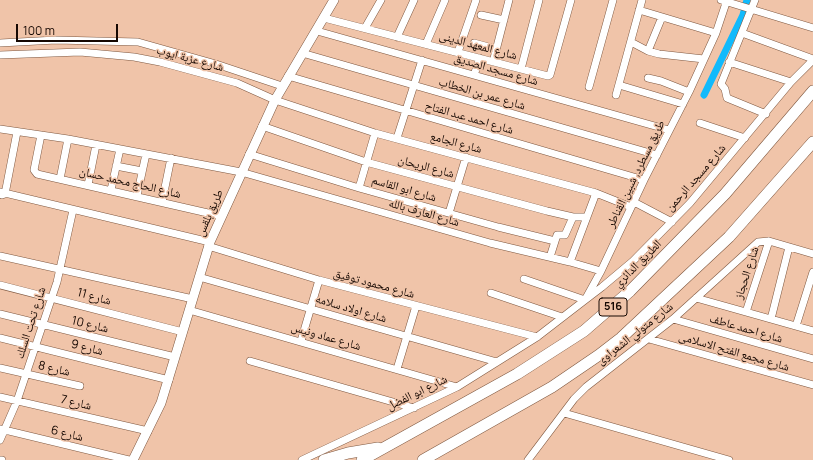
<!DOCTYPE html>
<meta charset="utf-8">
<style>
body{margin:0}
#map{position:relative;width:813px;height:460px;overflow:hidden;background:#f0c4a9;font-family:Manrope,sans-serif}
canvas{display:block}
.scale{position:absolute;left:16px;top:24px;width:102px;height:18px;box-sizing:border-box;border:2px solid #160802;border-top:0;padding-left:5px;font-size:12px;line-height:14px;white-space:nowrap;color:#160802;-webkit-text-stroke:3px #f0c4a9;paint-order:stroke}
</style>
<div id="map">
<canvas width="813" height="460"></canvas>
<div class="scale">100 m</div>
</div>
<script>
const ctx = document.querySelector('canvas').getContext('2d');
ctx.lineJoin = 'round';
const toPath = rows => new Path2D(rows.map(r => 'M' + r).join(''));
function stroke(path, color, width, dash) { ctx.strokeStyle = color; ctx.lineWidth = width; ctx.lineCap = dash ? 'butt' : 'round'; ctx.setLineDash(dash || []); ctx.stroke(path); }
function drawText(font, color, halo, rows, align = 'center') {
  ctx.font = font + ' Manrope,"Noto Naskh Arabic",sans-serif'; ctx.lineWidth = 3; ctx.setLineDash([]); ctx.textBaseline = 'middle'; ctx.strokeStyle = halo; ctx.fillStyle = color; for (const [text, x, y, turn = 0] of rows) {
    ctx.save(); ctx.translate(x, y); ctx.rotate((+turn || 0) * Math.PI / 180); ctx.textAlign = isNaN(turn) ? turn : align; if (halo) ctx.strokeText(text, 0, 0); ctx.fillText(text, 0, 0); ctx.restore();
  }
}
const canal = toPath([
 [704,95,743,15,747,0]
]);
const minor = toPath([
 [721,0,813,28],
 [755,0,721,84,725,89,727,98,766,114],
 [639,10,716,33],
 [481,15,504,20],
 [324,18,548,76,550,75,571,0],
 [365,28,381,0],
 [317,31,669,130],
 [742,33,813,59],
 [397,37,414,0],
 [631,42,648,51,659,54,704,59],
 [0,43,56,40,138,42,216,64,282,86],
 [474,43,496,49],
 [426,44,445,0],
 [648,51,662,17],
 [458,52,476,0],
 [302,53,657,155],
 [0,55,80,52,134,57,160,62,237,83,275,100,375,133,596,193,631,207],
 [493,62,509,0],
 [729,62,791,82],
 [521,69,539,0],
 [474,75,480,58],
 [288,76,644,180],
 [648,78,661,81,689,92],
 [619,85,683,104],
 [589,87,613,0],
 [616,95,642,0],
 [700,123,745,138],
 [262,126,366,162,547,211,573,217,587,217],
 [0,129,68,139,241,172,490,243,570,262,601,271],
 [41,135,34,170,37,174,221,216],
 [397,138,422,60],
 [249,154,359,188,498,227,555,241],
 [116,166,142,171],
 [60,179,68,139],
 [88,185,96,145],
 [359,188,375,133],
 [111,190,120,149],
 [0,192,210,242],
 [2,195,5,194,17,132],
 [137,196,146,154],
 [162,202,171,158],
 [634,202,672,222],
 [449,213,466,157],
 [208,246,319,280,537,337],
 [0,256,193,299],
 [550,257,557,235,565,235,573,217],
 [570,262,596,193],
 [199,277,497,362],
 [524,279,585,300,602,287,633,261,690,203,791,82,813,60],
 [0,285,183,332],
 [491,293,562,317],
 [696,298,813,331],
 [189,310,457,387],
 [746,312,769,241],
 [0,314,175,357],
 [673,319,813,359],
 [771,319,789,247],
 [796,326,813,272],
 [0,338,169,380],
 [649,339,813,385],
 [301,341,319,280],
 [250,361,414,408],
 [0,368,80,386],
 [397,369,416,306],
 [0,397,148,431],
 [564,413,729,460],
 [0,429,129,460],
 [0,440,17,401,57,282,73,210],
 [0,460,2,460],
 [302,460,457,387,537,337,585,300,601,271,644,180,689,92,716,33,727,0],
 [528,460,574,399,586,387,673,319,758,242,769,241,813,254]
]);
const major = toPath([
 [133,460,161,403,210,242,275,100,334,0]
]);
const highway = toPath([
 [324,460,348,453,378,448],
 [362,460,517,374,584,331,630,291,725,194,813,91],
 [423,460,552,387,599,355,621,338,729,237,813,142]
]);
const shields = [
 [613,307,28]
];
const shieldNames = [
 ["516",613,307]
];
const streetNames = [
 ["شارع المعهد الدينى",478,46,15],
 ["شارع عزبة ايوب",190,59,15],
 ["شارع مسجد الصديق",496,70,16],
 ["شارع عمر بن الخطاب",482,94,16],
 ["شارع احمد عبد الفتاح",469,118,16],
 ["شارع الجامع",456,143,15],
 ["شارع الريحان",426,167,15],
 ["طريق مسطرد, شبين القناطر",636,174,-64],
 ["شارع مسجد الرحمن",696,178,-49],
 ["شارع الحاج محمد حسان",130,183,13],
 ["شارع ابو القاسم",404,189,16],
 ["طريق بلقس",210,213,-66],
 ["شارع العارف بالله",424,213,16],
 ["الطريق الدائري",638,264,-45],
 ["شارع الحجاز",747,273,-72],
 ["شارع محمود توفيق",374,284,15],
 ["شارع 11",94,297,15],
 ["شارع اولاد سلامه",351,309,16],
 ["شارع تحت السلك",31,323,-72],
 ["شارع 10",90,325,13],
 ["شارع احمد عاطف",746,329,16],
 ["شارع متولي الشعراوى",635,334,-38],
 ["شارع عماد ونيس",326,337,16],
 ["شارع 9",87,348,14],
 ["شارع مجمع الفتح الاسلامى",734,352,16],
 ["شارع 8",54,369,13],
 ["شارع ابو الفضل",417,393,-26],
 ["شارع 7",76,403,13],
 ["شارع 6",67,434,13]
];
stroke(canal, '#11bafc', 7);
stroke(minor, '#7f5840', 8);
stroke(major, '#7f5840', 10);
stroke(highway, '#7f5840', 12);
stroke(minor, '#fff', 7);
stroke(major, '#fff', 9);
stroke(highway, '#fff', 11);
for (const [x, y, w] of shields) { const box = new Path2D(); box.roundRect(x - w / 2, y - 9, w, 18, 3); ctx.fillStyle = '#f0c4a9'; ctx.fill(box); stroke(box, '#160802', 1); }
drawText('bold 11px', '#160802', null, shieldNames);
drawText('12px', '#160802', '#f0c4a9', streetNames);
</script>
